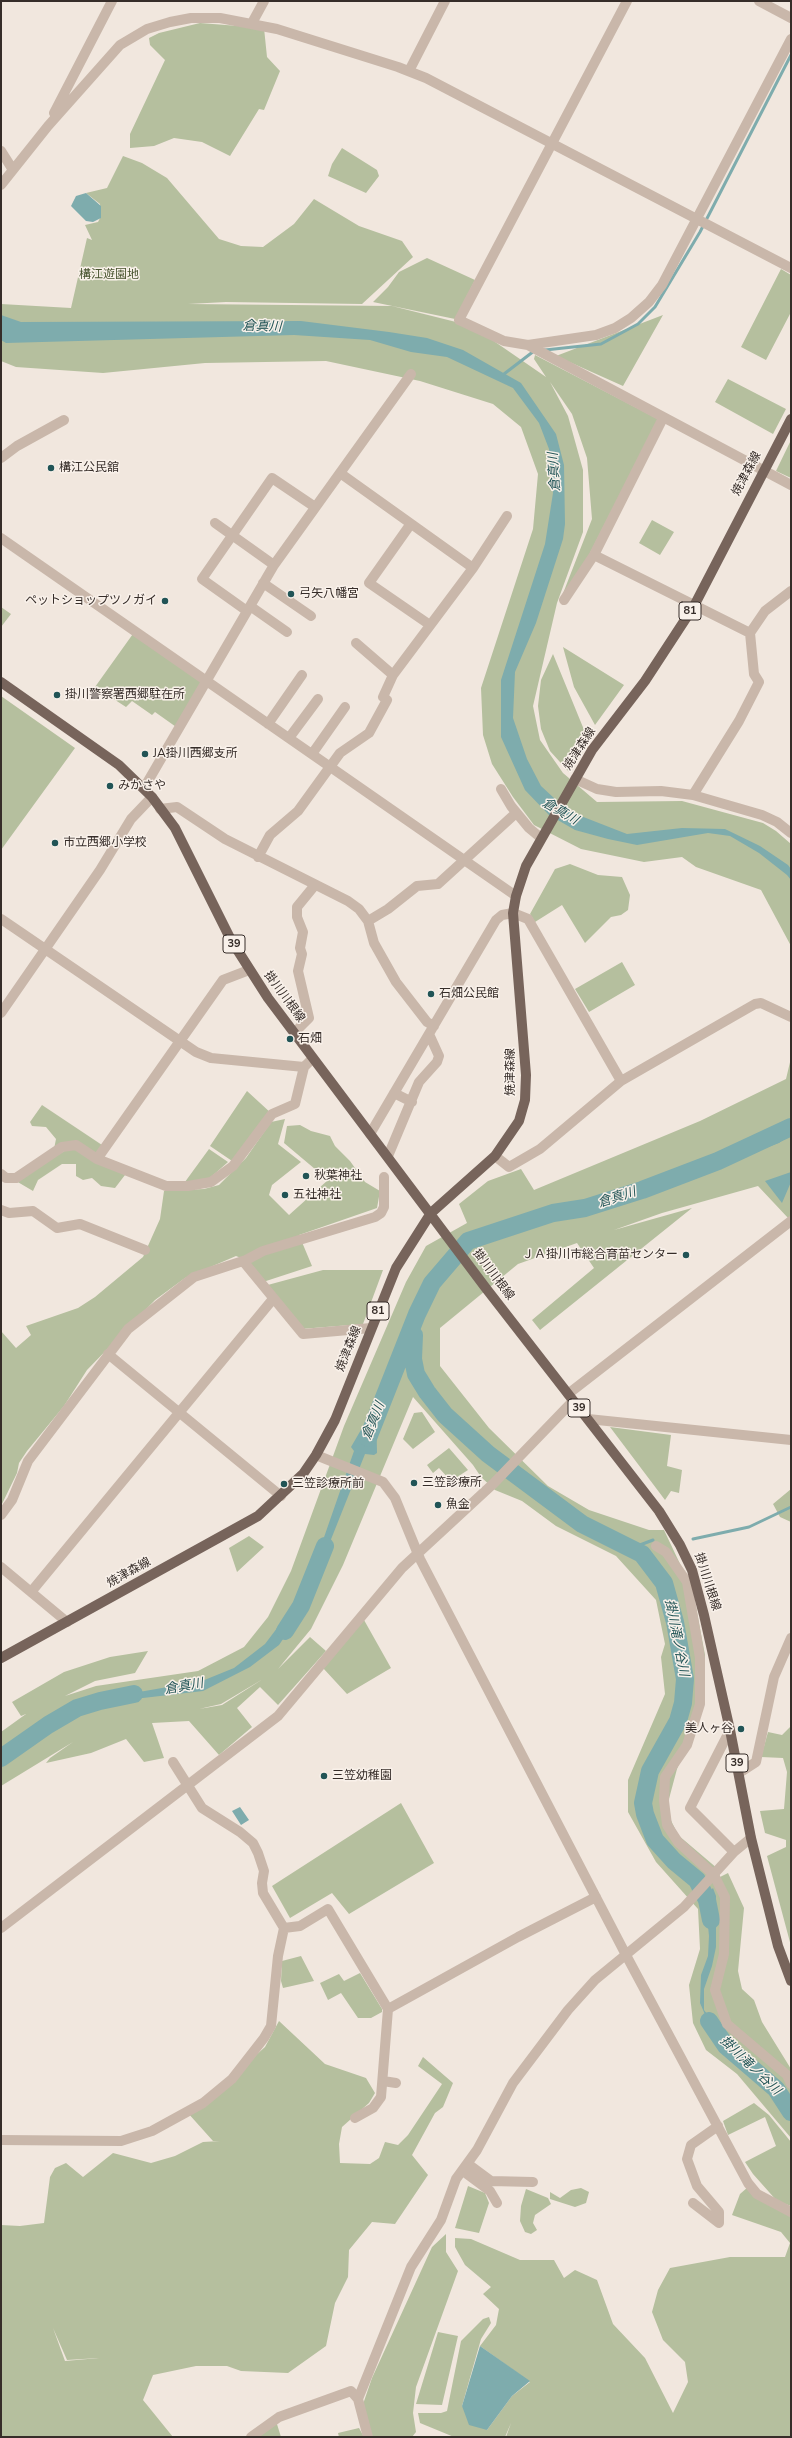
<!DOCTYPE html>
<meta charset="utf-8">
<style>
body{margin:0}
#map{position:relative;width:792px;height:2438px;overflow:hidden;background:#f1e7de;font-family:"Nunito Sans",sans-serif}
canvas{display:block}
.frame{position:absolute;inset:0;border:2px solid #362d29;pointer-events:none}
</style>
<div id="map">
<canvas width="792" height="2438"></canvas>
<div class="frame"></div>
</div>
<script>
const ctx = document.querySelector('canvas').getContext('2d');
ctx.lineJoin = 'round';
function fillPath(path, color) { ctx.fillStyle = color; ctx.fill(path, 'evenodd'); }
const toPath = rows => new Path2D(rows.map(r => 'M' + r).join(''));
function stroke(path, color, width, dash) { ctx.strokeStyle = color; ctx.lineWidth = width; ctx.lineCap = dash ? 'butt' : 'round'; ctx.setLineDash(dash || []); ctx.stroke(path); }
function drawText(font, color, halo, rows, align = 'center') {
  ctx.font = font + ' "Nunito Sans","Noto Sans JP",sans-serif'; ctx.lineWidth = 3; ctx.setLineDash([]); ctx.textBaseline = 'middle'; ctx.strokeStyle = halo; ctx.fillStyle = color; for (const [text, x, y, turn = 0] of rows) {
    ctx.save(); ctx.translate(x, y); ctx.rotate((+turn || 0) * Math.PI / 180); ctx.textAlign = isNaN(turn) ? turn : align; if (halo) ctx.strokeText(text, 0, 0); ctx.fillText(text, 0, 0); ctx.restore();
  }
}
const green = toPath([
 [200,23,264,28,267,57,280,71,264,110,259,109,230,156,202,142,174,138,154,146,130,148,130,134,165,60,150,45,149,38,159,33],
 [342,148,377,170,379,176,366,193,328,176,332,164],
 [123,156,142,163,167,178,219,239,241,246,263,247,294,224,314,199,359,226,402,241,413,257,362,304,226,302,188,304,392,306,472,326,546,377,534,359,535,355,658,419,585,563,562,596,592,519,587,458,572,414,550,382,568,416,583,470,583,532,557,603,533,706,540,740,563,773,597,802,682,801,763,823,776,831,791,844,791,946,761,890,696,867,682,857,644,862,581,849,534,825,513,797,492,764,483,735,481,688,533,529,538,474,521,427,493,404,420,381,326,361,205,363,103,373,16,367,1,361,1,304,71,308,87,238,92,240,85,225,98,222,101,216,100,204,86,193,107,188],
 [427,258,475,280,455,319,373,302,388,287,399,272],
 [781,269,791,275,791,312,766,360,741,347],
 [663,315,623,386,556,356],
 [728,379,786,409,773,434,715,402],
 [791,440,791,478,776,471],
 [652,520,674,532,660,555,639,543],
 [1,607,11,614,1,627],
 [135,631,207,681,179,729,155,712,152,715,132,701,126,707,95,687],
 [563,647,624,685,595,725,574,687],
 [553,654,589,742,569,772,550,751,541,729,538,706,541,680],
 [1,696,75,748,1,850],
 [570,864,598,875,622,877,630,895,628,910,621,915,611,917,585,943,562,905,535,922,530,914,555,869],
 [622,962,635,985,589,1012,575,989],
 [791,1058,791,1215,789,1219,758,1186,662,1213,614,1230,692,1208,540,1330,532,1320,594,1268,577,1243,518,1264,440,1328,440,1366,489,1428,548,1486,589,1510,649,1530,664,1530,681,1566,696,1607,705,1655,699,1718,677,1769,666,1810,678,1835,718,1869,720,1877,728,1873,744,1908,738,1971,742,1989,754,2000,762,2022,791,2069,791,2138,737,2074,706,2050,693,2023,689,1985,700,1949,698,1909,656,1862,628,1812,628,1780,665,1694,661,1657,665,1644,656,1600,616,1556,556,1526,522,1501,495,1490,481,1477,473,1465,413,1397,343,1565,311,1629,278,1669,310,1637,326,1651,278,1705,260,1687,237,1708,252,1727,219,1755,189,1721,152,1723,164,1758,144,1762,126,1739,91,1753,46,1763,50,1758,73,1742,1,1786,1,1732,26,1714,21,1716,12,1702,64,1672,110,1657,148,1651,135,1673,95,1681,65,1696,96,1686,198,1671,244,1647,268,1617,291,1571,344,1426,406,1282,426,1246,467,1223,459,1204,488,1181,521,1169,534,1190,700,1121,786,1079],
 [263,1679,222,1705,199,1709,221,1704],
 [247,1091,272,1114,235,1163,210,1146],
 [42,1105,105,1147,98,1156,73,1146,54,1149,56,1139,46,1127,32,1126,30,1122],
 [285,1119,278,1144,301,1162,272,1185,269,1195,289,1215,328,1180,284,1143,287,1126,300,1125,311,1131,330,1136,335,1146,350,1161,365,1182,380,1191,377,1208,299,1235,312,1266,263,1282,241,1258,236,1256,185,1278,155,1300,87,1370,64,1406,27,1451,19,1463,17,1473,1,1506,1,1331,16,1348,31,1335,26,1326,78,1308,95,1297,143,1257,160,1219,164,1191,204,1189,219,1185,246,1158,271,1122],
 [209,1149,228,1162,210,1178,182,1186],
 [66,1150,77,1150,125,1175,115,1188,101,1186,92,1178,83,1180,76,1176,76,1164,62,1164,38,1180,33,1191,16,1181],
 [323,1270,383,1270,363,1324,301,1329,264,1286],
 [422,1412,435,1432,413,1449,403,1439,414,1413],
 [610,1427,671,1435,667,1466,682,1470,679,1493,671,1491,665,1500],
 [449,1448,468,1470,451,1481,439,1468,433,1473,427,1465],
 [791,1489,791,1522,780,1517,773,1504],
 [249,1536,264,1547,237,1572,229,1548],
 [364,1620,391,1668,347,1694,323,1668],
 [791,1726,791,1946,767,1856,786,1847,786,1840,765,1833,760,1811,784,1809,787,1772,783,1758,761,1757,768,1732,782,1735],
 [401,1803,434,1863,349,1914,332,1893,290,1918,272,1886],
 [301,1956,314,1981,283,1988,281,1981,282,1961],
 [360,1973,382,2009,382,2012,371,2018,358,2018,341,1993,328,2000,320,1983,339,1974,344,1981],
 [279,2021,325,2064,366,2078,375,2093,369,2103,342,2127,339,2144,340,2163,370,2164,379,2158,385,2142,398,2145,408,2135,442,2084,418,2066,423,2057,453,2083,443,2107,435,2113,412,2155,428,2175,395,2224,372,2222,349,2250,348,2277,335,2303,326,2346,288,2373,241,2371,227,2366,196,2366,153,2375,143,2400,173,2437,1,2437,1,2225,20,2226,44,2223,50,2177,55,2168,66,2163,83,2177,113,2153,151,2163,175,2156,203,2142,220,2141,213,2141,187,2112,211,2096,265,2047],
 [53,2328,67,2360,99,2358,65,2361],
 [754,2103,769,2115,791,2142,791,2206,777,2201,753,2174,745,2162,776,2146,765,2117,728,2135,723,2121],
 [468,2186,485,2193,489,2203,479,2233,455,2228],
 [748,2187,791,2215,791,2437,506,2437,511,2423,505,2437,454,2437,420,2423,418,2413,441,2413,447,2411,461,2341,483,2319,489,2317,491,2323,481,2339,462,2406,487,2430,512,2396,530,2382,480,2346,496,2325,499,2309,483,2294,491,2287,465,2265,455,2247,455,2238,471,2239,520,2260,554,2260,564,2278,575,2270,597,2280,613,2324,645,2358,673,2413,688,2382,685,2362,663,2340,652,2312,658,2290,670,2268,730,2257,785,2257,790,2243,781,2232,732,2215,740,2194],
 [581,2188,589,2192,586,2203,575,2207,550,2199,550,2192,560,2198,571,2190],
 [526,2189,548,2198,551,2204,535,2215,533,2223,537,2230,531,2234,525,2232,520,2221,521,2206],
 [446,2234,446,2252,458,2271,416,2387,413,2413,416,2432,412,2437,368,2437,362,2407,372,2378,432,2247],
 [438,2332,458,2336,442,2405,416,2404],
 [276,2421,281,2437,251,2437],
 [359,2428,364,2437,339,2437,338,2433]
]);
const water = toPath([
 [86,193,101,206,101,218,93,222,86,221,71,206,76,196],
 [1,315,21,322,301,321,389,332,427,338,463,350,521,383,556,434,564,465,565,524,563,539,536,623,515,672,513,718,527,759,541,786,568,811,627,834,682,828,725,829,760,846,788,865,791,869,791,880,787,875,759,853,730,836,708,833,637,845,608,839,575,830,549,815,525,790,501,737,501,680,545,544,553,493,549,449,539,423,513,388,447,357,411,352,370,340,294,335,6,343,1,340],
 [791,1124,791,1134,779,1143,738,1158,720,1160],
 [791,1172,791,1182,782,1203,765,1181],
 [376,1404,377,1453,374,1455,365,1454,318,1572,314,1566,354,1451,351,1447],
 [296,1603,296,1609,302,1611,279,1645,250,1667,203,1691,143,1698,99,1699,202,1681,234,1668,265,1644],
 [240,1807,249,1820,241,1825,232,1811],
 [713,1888,716,1896,716,1947,712,1966,704,1989,704,2010,726,2039,753,2064,756,2069,713,2033,700,2003,701,1975,708,1956,709,1936,706,1906,702,1899],
 [778,2085,791,2100,791,2116,775,2092],
 [480,2346,530,2381,512,2396,487,2430,469,2425,462,2406]
]);
const stream = toPath([
 [545,350,601,344,638,324,655,307,700,232,791,55],
 [504,374,534,351],
 [693,1539,749,1527,791,1507],
 [632,1548,653,1540]
]);
const river = toPath([
 [414,1335,413,1359,416,1374,427,1392,445,1415,488,1454,582,1524,642,1554,664,1583,675,1622,685,1679,683,1703,678,1721,650,1771,643,1803,645,1814,655,1840,674,1861,697,1880,707,1900,711,1920],
 [368,1438,417,1314,432,1283,468,1241,553,1213,585,1208,642,1190,718,1161,791,1127],
 [285,1631,301,1606,325,1546],
 [1,1758,48,1725,77,1708,100,1701,134,1694],
 [709,2021,726,2046,776,2089,791,2112]
]);
const minor = toPath([
 [627,1,459,320,504,341,528,345,596,335,615,328,631,318,649,302,662,285,791,39],
 [252,23,264,1],
 [409,71,445,1],
 [54,113,112,1],
 [1,151,13,170],
 [1,185,48,126,120,45,147,29,170,22,191,18,220,18,277,29,398,67,426,78,791,268],
 [528,345,791,485],
 [1,458,17,446,64,420],
 [340,473,473,568],
 [215,523,274,565],
 [410,525,369,583,430,625],
 [1,538,516,896],
 [594,555,750,633],
 [263,583,311,616],
 [564,600,594,555,663,418],
 [250,606,287,632],
 [247,611,202,579,272,478,315,507],
 [356,643,393,675],
 [268,724,302,675],
 [289,738,318,699],
 [312,754,345,707],
 [575,779,597,789,616,792,661,791,693,795,762,815,777,822,791,833],
 [144,788,274,565,411,374],
 [501,789,511,806,529,828,541,838],
 [693,795,739,721,759,682,754,674,750,633,765,611,791,591],
 [160,809,177,807,225,839,348,901,359,909,368,921,374,943,396,982,427,1022,434,1026],
 [258,857,270,835,298,811,340,753,369,733,387,700,383,697,393,675,473,568,507,516],
 [1,919,196,1052,211,1058,304,1067,312,1059],
 [368,921,388,909,417,886,438,884,516,813],
 [1,1013,100,870,131,819,152,797],
 [294,1033,309,1018,298,971,302,954,300,948,303,932,297,917,297,907,315,885],
 [394,1093,412,1102],
 [370,1134,496,920,502,915,513,913,528,919,621,1081],
 [388,1156,419,1082,437,1062,439,1056,429,1034],
 [495,1156,509,1167,540,1149,621,1081,755,1004,761,1003,791,1017],
 [97,1159,223,980,249,970],
 [1,1174,6,1178,16,1178,62,1147,76,1145,97,1159,166,1186,188,1186,211,1182,233,1166,272,1114,295,1104,304,1067],
 [1,1210,9,1213,33,1211,57,1228,80,1224,145,1250],
 [243,1261,303,1334,371,1328],
 [108,1354,281,1496],
 [568,1394,791,1221],
 [588,1419,791,1440],
 [316,1455,383,1482,395,1498,420,1559,626,1955,748,2183,757,2194,791,2212],
 [1,1515,12,1500,28,1461,128,1329,194,1277,246,1260,263,1251,375,1217,381,1213,384,1207,384,1177],
 [656,1546,666,1552,687,1582,700,1658,700,1704,687,1745,665,1777,664,1801,667,1825,678,1842,714,1875,725,1897,724,1954,715,1990,727,2024,787,2075,791,2084],
 [1,1567,67,1622],
 [31,1592,273,1299],
 [730,1730,690,1808,734,1852],
 [739,1773,756,1762,774,1677,791,1638],
 [1,1928,278,1716,402,1568,494,1483,573,1401],
 [284,1928,300,1926,328,1909,388,2009,518,1937,596,1897],
 [383,2081,396,2083],
 [355,2118,373,2108,381,2097,388,2009],
 [1,2140,121,2141,152,2131,203,2103,232,2079,264,2038,271,2026,278,1956,284,1928,263,1893,262,1883,264,1871,258,1853,253,1843,240,1832,202,1808,173,1762],
 [468,2164,491,2181,533,2182],
 [463,2171,490,2191,497,2203],
 [693,2203,719,2223,719,2212,697,2186,687,2159,691,2145,718,2126],
 [251,2437,279,2417,351,2391,358,2399],
 [368,2437,358,2399,411,2267,441,2220,456,2179,477,2150,513,2083,568,2010,595,1980,684,1907,734,1852,751,1838]
]);
const tertiary = toPath([
 [759,1,791,18]
]);
const primary = toPath([
 [1,682,119,765,152,797,175,828,231,940,268,998,485,1287,659,1511,680,1545,692,1570,704,1615,730,1730,751,1838,778,1946,791,1981],
 [1,1658,258,1516,303,1474,316,1455,335,1420,396,1268,431,1213,495,1156,519,1121,525,1100,526,1075,513,913,516,896,526,866,592,750,645,681,694,606,791,419]
]);
const markers = [
 [51,468,4,"#215456"],
 [291,594,4,"#215456"],
 [165,601,4,"#215456"],
 [57,695,4,"#215456"],
 [145,754,4,"#215456"],
 [110,786,4,"#215456"],
 [55,843,4,"#215456"],
 [431,994,4,"#215456"],
 [290,1039,4,"#215456"],
 [306,1176,4,"#215456"],
 [285,1195,4,"#215456"],
 [686,1255,4,"#215456"],
 [414,1483,4,"#215456"],
 [284,1484,4,"#215456"],
 [438,1505,4,"#215456"],
 [741,1729,4,"#215456"],
 [324,1776,4,"#215456"]
];
const shields = [
 [690,611,22],
 [234,944,22],
 [378,1311,22],
 [579,1408,22],
 [737,1763,22]
];
const shieldNames = [
 ["81",690,611],
 ["39",234,944],
 ["81",378,1311],
 ["39",579,1408],
 ["39",737,1763]
];
const parkNames = [
 ["構江遊園地",109,275]
];
const poiNames = [
 ["構江公民舘",59,468],
 ["弓矢八幡宮",299,594],
 ["ペットショップツノガイ",157,601,"right"],
 ["掛川警察署西郷駐在所",65,695],
 ["JA掛川西郷支所",153,754],
 ["みかさや",118,786],
 ["市立西郷小学校",63,843],
 ["石畑公民館",439,994],
 ["石畑",298,1039],
 ["秋葉神社",314,1176],
 ["五社神社",293,1195],
 ["ＪＡ掛川市総合育苗センター",678,1255,"right"],
 ["三笠診療所",422,1483],
 ["三笠診療所前",292,1484],
 ["魚金",446,1505],
 ["美人ヶ谷",733,1729,"right"],
 ["三笠幼稚園",332,1776]
];
const streetNames = [
 ["焼津森線",747,474,-62],
 ["焼津森線",580,749,-57],
 ["掛川川根線",284,997,54],
 ["焼津森線",511,1072,-90],
 ["掛川川根線",493,1275,53],
 ["焼津森線",349,1349,-68],
 ["焼津森線",129,1573,-29],
 ["掛川川根線",707,1582,72]
];
const waterNames = [
 ["倉真川",262,327,2],
 ["倉真川",555,472,-94],
 ["倉真川",560,812,30],
 ["倉真川",617,1198,-18],
 ["倉真川",374,1421,-68],
 ["掛川滝ノ谷川",676,1638,79],
 ["倉真川",184,1687,-10],
 ["掛川滝ノ谷川",750,2066,44]
];
fillPath(green, '#b5bf9e');
fillPath(water, '#7eacad');
stroke(stream, '#7eacad', 3);
stroke(river, '#7eacad', 18);
stroke(minor, '#c9b7aa', 10);
stroke(tertiary, '#c9b7aa', 10);
stroke(primary, '#77645b', 10);
for (const [x, y, r, color] of markers) { const dot = new Path2D(); dot.arc(x, y, r, 0, 2 * Math.PI); ctx.fillStyle = color; ctx.fill(dot); stroke(dot, '#f9f1ea', 1.5); }
for (const [x, y, w] of shields) { const box = new Path2D(); box.roundRect(x - w / 2, y - 9, w, 18, 3); ctx.fillStyle = '#f9f1ea'; ctx.fill(box); stroke(box, '#362d29', 1); }
drawText('bold 11px', '#362d29', null, shieldNames);
drawText('12px', '#47532e', '#f9f1ea', parkNames);
drawText('12px', '#362d29', '#f9f1ea', poiNames, 'left');
drawText('12px', '#362d29', '#f9f1ea', streetNames);
drawText('italic 13px', '#215456', '#f9f1ea', waterNames);
</script>
